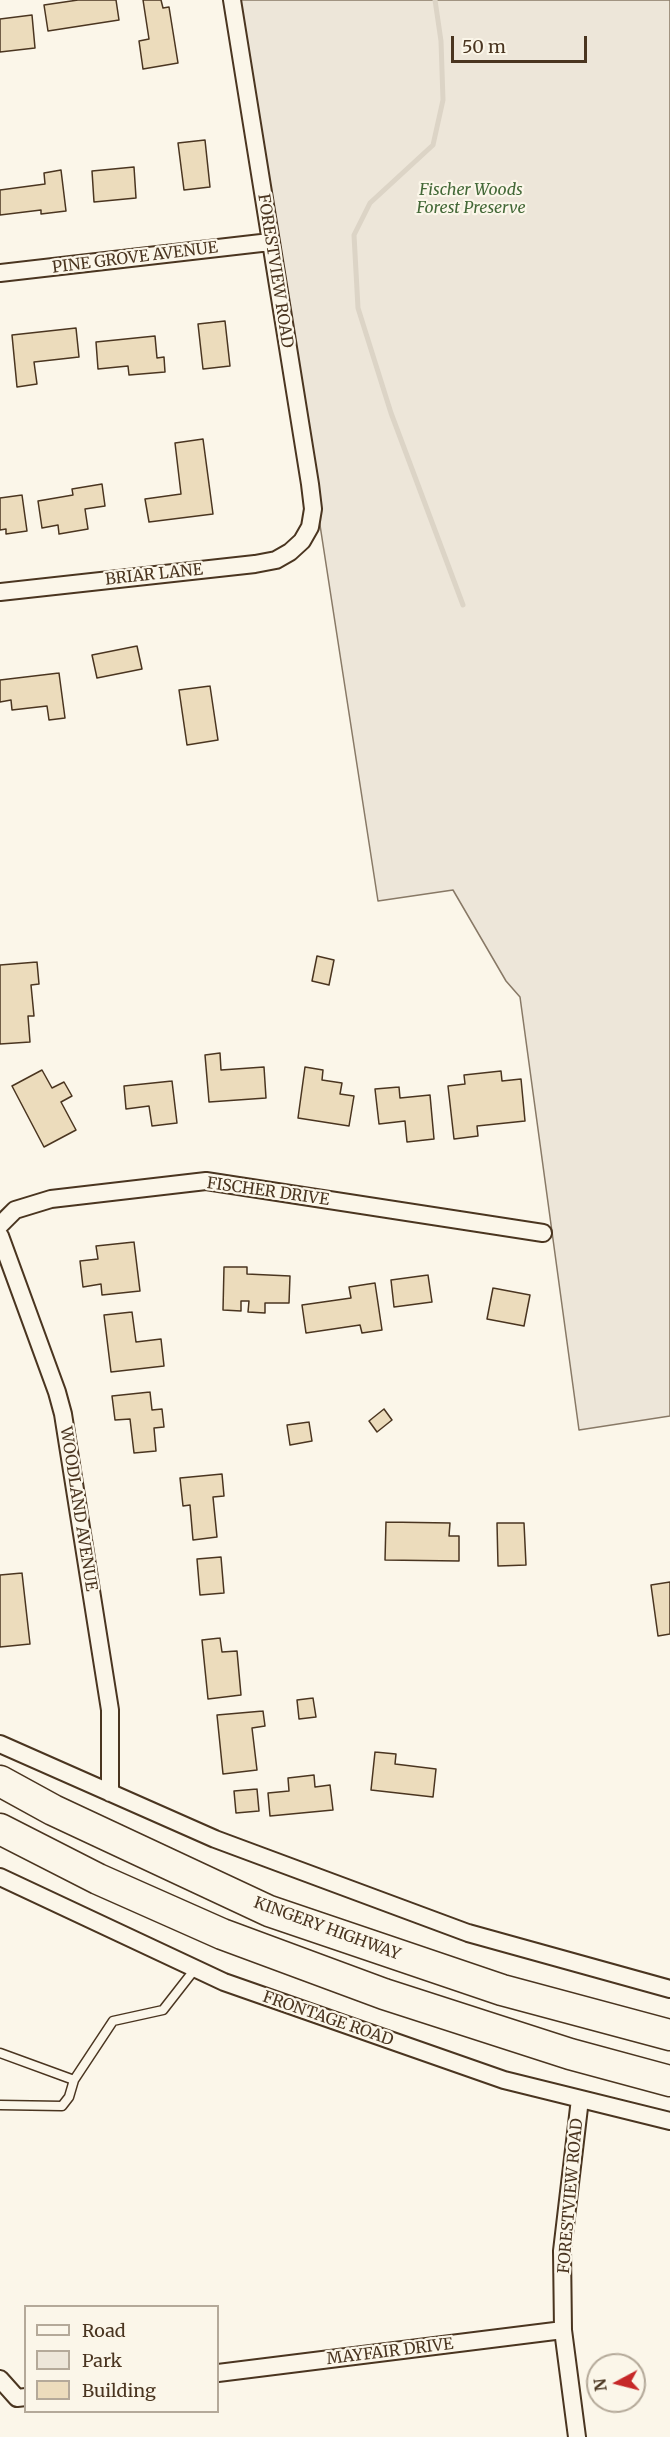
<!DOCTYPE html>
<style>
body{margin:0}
#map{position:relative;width:670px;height:2437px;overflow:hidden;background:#fbf6e9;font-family:Merriweather,serif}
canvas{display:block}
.legend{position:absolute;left:24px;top:2305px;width:195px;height:108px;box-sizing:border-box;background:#fbf6e9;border:2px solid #b4a999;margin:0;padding:8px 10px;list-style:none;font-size:18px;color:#4a3520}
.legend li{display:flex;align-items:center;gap:12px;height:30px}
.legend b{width:30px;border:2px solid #b4a999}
.north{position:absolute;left:586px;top:2353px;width:60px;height:60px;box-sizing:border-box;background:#fbf6e9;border:2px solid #b4a999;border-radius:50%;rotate:263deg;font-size:16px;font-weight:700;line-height:24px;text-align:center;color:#4a3520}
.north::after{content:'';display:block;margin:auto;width:21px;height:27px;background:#c62828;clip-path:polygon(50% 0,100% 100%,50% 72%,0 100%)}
.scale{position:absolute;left:451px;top:36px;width:136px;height:27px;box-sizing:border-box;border:3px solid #4a3520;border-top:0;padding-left:8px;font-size:18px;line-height:21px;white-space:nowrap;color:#4a3520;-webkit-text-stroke:4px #fbf6e9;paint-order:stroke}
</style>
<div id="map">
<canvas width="670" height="2437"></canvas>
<ul class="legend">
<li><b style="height:8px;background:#fbf6e9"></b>Road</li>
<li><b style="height:16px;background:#ede6d9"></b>Park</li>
<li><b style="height:16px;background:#ecdcbc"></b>Building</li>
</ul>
<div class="north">N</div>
<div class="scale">50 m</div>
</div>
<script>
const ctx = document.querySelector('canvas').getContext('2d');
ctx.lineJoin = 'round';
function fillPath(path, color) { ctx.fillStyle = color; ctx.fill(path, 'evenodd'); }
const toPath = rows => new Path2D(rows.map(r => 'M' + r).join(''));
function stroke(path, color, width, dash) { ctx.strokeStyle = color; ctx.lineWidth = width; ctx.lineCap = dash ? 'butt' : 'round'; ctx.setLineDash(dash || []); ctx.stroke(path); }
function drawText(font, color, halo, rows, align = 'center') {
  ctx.font = font + ' Merriweather,serif'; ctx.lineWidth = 4.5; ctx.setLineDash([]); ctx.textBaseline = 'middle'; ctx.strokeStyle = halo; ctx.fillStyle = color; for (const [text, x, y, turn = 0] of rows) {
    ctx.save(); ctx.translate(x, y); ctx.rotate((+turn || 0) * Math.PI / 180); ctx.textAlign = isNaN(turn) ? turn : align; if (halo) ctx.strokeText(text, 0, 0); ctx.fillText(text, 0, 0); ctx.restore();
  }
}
const green = toPath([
 [239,0,670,0,670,1416,579,1430,520,997,506,981,453,890,378,901,239,0]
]);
const stream = toPath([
 [435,0,441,41,443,100,433,145,370,203,354,235,358,308,391,413,463,605]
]);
const building = toPath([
 [78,0,116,0,119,20,48,31,44,5,78,0],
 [143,0,161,0,163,8,169,7,178,63,143,69,139,41,149,39,143,0],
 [32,15,35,48,0,52,0,19,32,15],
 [205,140,210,187,184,190,178,143,205,140],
 [134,167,136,198,94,202,92,171,134,167],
 [61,170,66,211,41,214,41,210,0,215,0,190,45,184,44,173,61,170],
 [225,321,230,366,203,369,198,324,225,321],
 [76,328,79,357,34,362,37,384,17,387,12,335,76,328],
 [155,336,157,358,164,357,165,372,129,375,128,366,98,369,96,342,155,336],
 [203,439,213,514,149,522,145,499,181,494,175,443,203,439],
 [102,484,105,506,85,509,88,529,59,534,58,525,42,528,38,501,73,495,72,489,102,484],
 [22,495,27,531,6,534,6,529,0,530,0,498,22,495],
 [137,646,142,669,97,678,92,655,137,646],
 [59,673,65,718,49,720,47,706,12,710,11,700,0,702,0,680,59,673],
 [210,686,218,740,187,745,179,690,210,686],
 [317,956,334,960,329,985,312,981,317,956],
 [37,962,39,984,31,985,34,1016,28,1016,30,1042,0,1044,0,965,37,962],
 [220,1053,221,1070,264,1067,266,1098,209,1102,205,1055,220,1053],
 [305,1067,323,1070,322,1080,342,1083,340,1094,354,1096,349,1126,298,1118,305,1067],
 [42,1070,52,1088,64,1082,72,1096,61,1102,76,1130,44,1147,12,1086,42,1070],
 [501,1071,502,1081,521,1079,525,1121,477,1126,478,1136,454,1139,448,1086,465,1084,464,1075,501,1071],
 [172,1081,177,1123,152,1126,149,1106,126,1109,124,1086,172,1081],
 [399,1087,400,1098,430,1095,434,1139,407,1142,405,1121,379,1124,375,1089,399,1087],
 [134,1242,140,1291,102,1295,101,1284,83,1287,80,1261,98,1259,96,1246,134,1242],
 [224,1267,247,1267,247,1274,290,1276,289,1303,265,1303,265,1313,248,1312,249,1301,241,1301,241,1311,223,1310,224,1267],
 [428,1275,432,1302,394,1307,391,1280,428,1275],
 [375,1283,382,1330,362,1333,360,1325,306,1333,302,1305,351,1298,349,1287,375,1283],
 [493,1288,530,1295,524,1326,487,1319,493,1288],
 [132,1312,136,1342,161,1339,164,1366,111,1372,104,1315,132,1312],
 [150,1392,152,1410,162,1409,164,1427,154,1428,156,1451,134,1453,130,1419,115,1420,112,1396,150,1392],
 [384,1409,392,1420,377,1432,369,1421,384,1409],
 [309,1422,312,1441,290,1445,287,1425,309,1422],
 [222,1474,224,1496,213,1497,217,1537,193,1540,190,1505,183,1506,180,1478,222,1474],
 [386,1522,450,1523,449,1536,459,1536,459,1561,385,1560,386,1522],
 [497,1523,524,1523,526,1565,498,1566,497,1523],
 [221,1557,224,1593,200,1595,197,1559,221,1557],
 [22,1573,30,1644,0,1647,0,1575,22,1573],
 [670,1582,670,1634,658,1636,651,1585,670,1582],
 [220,1638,222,1652,237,1651,241,1695,208,1699,202,1640,220,1638],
 [313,1698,316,1717,299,1719,297,1700,313,1698],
 [263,1711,265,1726,252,1728,257,1770,223,1774,217,1715,263,1711],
 [375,1752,396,1754,395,1764,436,1769,433,1797,371,1790,375,1752],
 [314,1775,315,1787,330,1785,333,1810,270,1816,268,1793,289,1791,288,1778,314,1775],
 [257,1789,259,1811,236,1813,234,1791,257,1789]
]);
const lane = toPath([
 [0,2053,74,2080,113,2021,163,2010,195,1969],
 [0,2105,62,2106,69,2097,74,2080]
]);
const street = toPath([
 [0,273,270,242],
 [0,592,255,564,276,560,290,552,302,541,310,527,313,509,310,484,232,0],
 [0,1225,15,1210,51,1199,206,1181,543,1233],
 [0,1236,57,1392,63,1414,110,1710,110,1793],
 [0,1744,215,1839,468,1933,670,1989],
 [0,1877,224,1982,504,2080,670,2121],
 [218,2373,563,2330],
 [0,2379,17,2398,26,2397],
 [577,2437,563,2330,562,2251,580,2099]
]);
const highway = toPath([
 [0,1781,53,1810,269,1911,502,1990,670,2035],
 [0,1829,98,1879,222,1934,384,1994,570,2054,670,2081]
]);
const parkNames = [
 ["Fischer Woods",471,190],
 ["Forest Preserve",471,208]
];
const streetNames = [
 ["PINE GROVE AVENUE",135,258,-7],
 ["FORESTVIEW ROAD",275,271,81],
 ["BRIAR LANE",154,575,-6],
 ["FISCHER DRIVE",268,1192,8],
 ["WOODLAND AVENUE",78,1509,81],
 ["KINGERY HIGHWAY",327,1929,20],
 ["FRONTAGE ROAD",328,2019,19],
 ["FORESTVIEW ROAD",571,2196,-85],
 ["MAYFAIR DRIVE",390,2352,-7]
];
fillPath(green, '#ede6d9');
stroke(green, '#887966', 1.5);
stroke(stream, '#dcd4c6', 5);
fillPath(building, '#ecdcbc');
stroke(building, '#4a3520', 1.5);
stroke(lane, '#4a3520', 11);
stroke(street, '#4a3520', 20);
stroke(highway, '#4a3520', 33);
stroke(lane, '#fbf6e9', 8);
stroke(street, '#fbf6e9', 16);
stroke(highway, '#fbf6e9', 30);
drawText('italic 16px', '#436837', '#fbf6e9', parkNames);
drawText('16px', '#4a3520', '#fbf6e9', streetNames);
</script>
